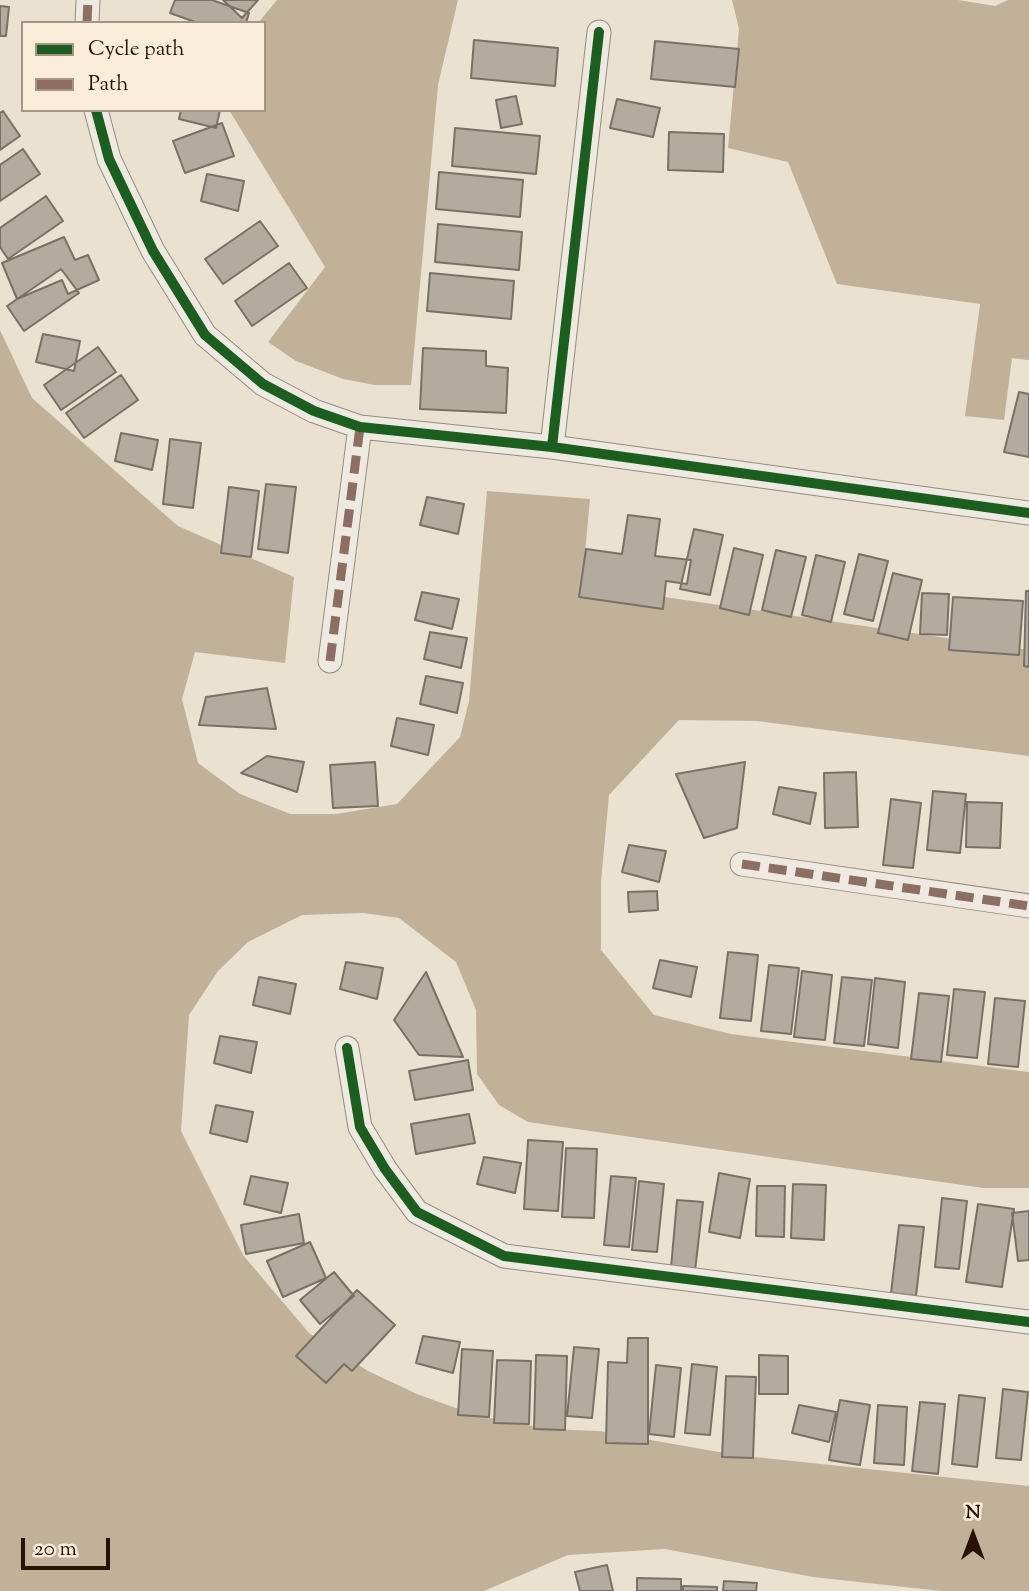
<!DOCTYPE html>
<style>
body{margin:0}
#map{position:relative;width:1029px;height:1591px;overflow:hidden;background:#ebe1d0;font-family:"Sorts Mill Goudy",serif}
canvas{display:block}
.legend{position:absolute;left:21px;top:21px;width:245px;height:91px;box-sizing:border-box;background:#faedd9;border:2px solid #a69583;margin:0;padding:9px 12px;list-style:none;font-size:21px;color:#291203}
.legend li{display:flex;align-items:center;gap:14px;height:35px}
.legend b{width:35px;border:2px solid #a69583}
.north{position:absolute;left:938px;top:1500px;width:70px;height:70px;-webkit-text-stroke:5px #faedd9;paint-order:stroke;rotate:0deg;font-size:19px;font-weight:700;line-height:28px;text-align:center;color:#291203}
.north::after{content:'';display:block;margin:auto;width:24px;height:32px;background:#291203;clip-path:polygon(50% 0,100% 100%,50% 72%,0 100%)}
.scale{position:absolute;left:21px;top:1538px;width:89px;height:32px;box-sizing:border-box;border:4px solid #291203;border-top:0;padding-left:9px;font-size:21px;line-height:24px;white-space:nowrap;color:#291203;-webkit-text-stroke:5px #faedd9;paint-order:stroke}
</style>
<div id="map">
<canvas width="1029" height="1591"></canvas>
<ul class="legend">
<li><b style="height:9px;background:#1b5e20"></b>Cycle path</li>
<li><b style="height:9px;background:#8d6e63"></b>Path</li>
</ul>
<div class="north">N</div>
<div class="scale">20 m</div>
</div>
<script>
const ctx = document.querySelector('canvas').getContext('2d');
ctx.lineJoin = 'round';
function fillPath(path, color) { ctx.fillStyle = color; ctx.fill(path, 'evenodd'); }
const toPath = rows => new Path2D(rows.map(r => 'M' + r).join(''));
function stroke(path, color, width, dash) { ctx.strokeStyle = color; ctx.lineWidth = width; ctx.lineCap = dash ? 'butt' : 'round'; ctx.setLineDash(dash || []); ctx.stroke(path); }
const water = toPath([
 [277,0,458,0,438,85,411,385,375,385,343,379,296,361,268,342,325,267,229,110,264,110,264,23,258,23],
 [732,0,958,0,995,6,1008,0,1029,0,1029,360,1012,358,1004,420,965,416,980,304,837,284,788,162,728,148,739,29],
 [0,330,32,398,178,526,294,577,285,663,195,652,182,699,198,763,240,794,290,814,336,814,397,804,460,737,469,701,487,491,590,499,582,585,1029,650,1029,756,757,721,679,720,609,795,601,882,601,950,654,1015,731,1034,1029,1072,1029,1188,983,1188,528,1122,499,1105,477,1074,476,1010,456,962,399,918,364,913,302,915,248,942,218,971,189,1015,181,1131,243,1255,309,1333,368,1371,417,1394,475,1415,548,1429,599,1431,736,1455,1029,1486,1029,1591,941,1591,813,1577,665,1549,568,1555,484,1591,0,1591]
]);
const building = toPath([
 [175,0,212,0,249,13,246,23,198,23,170,13,175,0],
 [223,0,258,0,242,18,223,0],
 [0,6,9,7,6,36,0,36,0,6],
 [474,40,558,48,555,86,471,78,474,40],
 [655,41,739,49,735,87,651,79,655,41],
 [516,96,522,124,501,128,496,100,516,96],
 [617,99,660,108,653,137,610,128,617,99],
 [181,110,220,110,216,128,179,119,181,110],
 [3,111,20,136,0,150,0,113,3,111],
 [222,123,234,156,185,173,173,141,222,123],
 [455,128,540,136,536,174,452,166,455,128],
 [669,132,724,134,723,172,668,170,669,132],
 [23,149,40,174,0,201,0,165,23,149],
 [439,172,523,180,520,217,436,209,439,172],
 [207,174,244,181,238,211,201,201,207,174],
 [46,196,63,221,8,259,0,247,0,228,46,196],
 [260,221,278,246,223,284,205,259,260,221],
 [438,224,522,232,519,270,435,262,438,224],
 [64,237,75,260,88,255,99,280,68,294,62,280,17,299,2,263,64,237],
 [289,263,307,288,252,326,235,301,289,263],
 [61,269,79,293,24,331,7,306,61,269],
 [430,273,514,281,511,319,427,311,430,273],
 [43,334,80,341,74,371,36,362,43,334],
 [98,347,116,372,61,410,44,385,98,347],
 [423,348,486,351,486,366,508,368,506,413,420,409,423,348],
 [121,375,138,400,84,438,66,413,121,375],
 [1019,392,1029,394,1029,457,1004,452,1019,392],
 [121,433,158,440,152,470,115,461,121,433],
 [170,439,201,443,193,508,163,504,170,439],
 [266,484,296,487,288,553,258,549,266,484],
 [229,487,259,491,251,557,221,553,229,487],
 [427,497,464,504,458,534,420,525,427,497],
 [628,515,660,519,655,556,691,560,687,584,666,581,663,609,579,597,586,549,622,554,628,515],
 [694,529,723,535,710,595,680,589,694,529],
 [734,548,763,555,749,615,720,608,734,548],
 [776,550,806,557,791,617,762,610,776,550],
 [859,554,888,561,873,621,844,614,859,554],
 [816,555,845,562,831,622,802,615,816,555],
 [893,573,922,580,908,640,878,633,893,573],
 [1026,591,1029,591,1029,667,1024,666,1026,591],
 [422,592,459,599,452,629,415,620,422,592],
 [922,593,949,594,947,635,920,634,922,593],
 [953,597,1023,601,1019,655,949,650,953,597],
 [430,632,467,638,461,668,424,659,430,632],
 [426,676,463,683,457,713,420,704,426,676],
 [267,688,276,729,199,725,206,697,267,688],
 [397,718,434,725,428,755,391,746,397,718],
 [267,756,304,762,297,792,241,773,267,756],
 [375,762,378,806,333,808,330,765,375,762],
 [745,762,737,828,704,838,676,774,745,762],
 [856,772,858,827,825,828,824,773,856,772],
 [779,787,816,793,810,824,773,814,779,787],
 [933,791,966,794,960,853,927,850,933,791],
 [891,799,921,803,913,868,883,865,891,799],
 [967,802,1002,803,1000,848,966,847,967,802],
 [629,845,666,851,659,882,622,872,629,845],
 [657,891,658,910,629,912,628,892,657,891],
 [728,952,758,955,751,1021,720,1018,728,952],
 [660,960,697,967,691,997,653,988,660,960],
 [346,962,383,968,377,999,340,989,346,962],
 [769,965,799,968,791,1034,761,1031,769,965],
 [802,971,832,975,825,1040,794,1037,802,971],
 [426,972,463,1057,419,1055,394,1020,426,972],
 [259,977,296,984,290,1014,253,1005,259,977],
 [842,977,872,980,864,1046,834,1043,842,977],
 [875,978,905,982,898,1048,868,1044,875,978],
 [954,989,985,992,977,1058,947,1055,954,989],
 [919,993,949,996,941,1062,911,1059,919,993],
 [995,998,1025,1001,1018,1067,988,1064,995,998],
 [220,1036,257,1042,251,1073,214,1063,220,1036],
 [468,1060,473,1090,415,1100,409,1071,468,1060],
 [216,1105,253,1112,247,1142,210,1133,216,1105],
 [469,1114,475,1143,416,1154,411,1124,469,1114],
 [528,1140,563,1142,558,1211,524,1209,528,1140],
 [566,1148,597,1149,594,1218,562,1217,566,1148],
 [484,1157,521,1163,515,1193,477,1184,484,1157],
 [719,1173,750,1179,740,1238,709,1232,719,1173],
 [251,1176,288,1183,281,1213,244,1204,251,1176],
 [611,1176,636,1178,629,1247,604,1245,611,1176],
 [639,1181,664,1184,657,1252,632,1250,639,1181],
 [793,1184,826,1185,824,1240,791,1238,793,1184],
 [757,1186,785,1186,784,1237,756,1236,757,1186],
 [942,1198,967,1201,959,1269,935,1267,942,1198],
 [677,1200,703,1202,695,1271,671,1268,677,1200],
 [978,1204,1014,1209,1002,1287,966,1282,978,1204],
 [1029,1211,1029,1260,1018,1261,1012,1213,1029,1211],
 [299,1214,304,1243,246,1254,241,1225,299,1214],
 [899,1225,924,1227,916,1296,891,1293,899,1225],
 [310,1242,326,1278,283,1297,267,1261,310,1242],
 [334,1272,354,1296,320,1324,300,1300,334,1272],
 [357,1290,395,1325,352,1371,344,1364,326,1383,296,1356,357,1290],
 [423,1336,460,1342,453,1373,416,1363,423,1336],
 [628,1338,648,1338,648,1444,606,1443,608,1362,627,1363,628,1338],
 [574,1347,599,1349,592,1418,567,1416,574,1347],
 [462,1349,493,1351,489,1417,458,1415,462,1349],
 [536,1355,567,1356,565,1430,534,1429,536,1355],
 [759,1355,788,1356,788,1394,759,1394,759,1355],
 [497,1360,531,1361,529,1424,494,1423,497,1360],
 [692,1364,717,1367,710,1435,685,1433,692,1364],
 [656,1365,681,1368,674,1437,649,1434,656,1365],
 [726,1376,756,1377,753,1458,722,1457,726,1376],
 [1003,1389,1028,1392,1021,1460,996,1458,1003,1389],
 [959,1395,985,1398,977,1467,952,1464,959,1395],
 [840,1400,870,1405,860,1465,829,1460,840,1400],
 [920,1402,945,1404,938,1474,912,1471,920,1402],
 [799,1405,836,1412,829,1442,792,1433,799,1405],
 [878,1405,907,1407,904,1465,874,1463,878,1405],
 [607,1565,613,1591,580,1591,575,1572,607,1565],
 [637,1578,681,1579,681,1591,637,1591,637,1578],
 [724,1581,757,1583,756,1591,723,1591,724,1581],
 [683,1586,717,1587,717,1591,683,1591,683,1586]
]);
const minor = toPath([
 [87,23,88,0],
 [96,110,109,159,153,251,205,335,263,384,314,411,360,427,552,447,1029,513],
 [552,447,599,32],
 [330,661,360,427],
 [742,864,1029,906],
 [347,1048,360,1127,385,1169,417,1212,504,1256,1029,1322]
]);
const quiet = toPath([
 [87,23,88,0],
 [330,661,360,427],
 [742,864,1029,906]
]);
const cycleway = toPath([
 [96,110,109,159,153,251,205,335,263,384,314,411,360,427,552,447,1029,513],
 [552,447,599,32],
 [347,1048,360,1127,385,1169,417,1212,504,1256,1029,1322]
]);
fillPath(water, '#c2b199');
fillPath(building, '#b3ab9e');
stroke(building, '#7a7166', 2);
stroke(minor, '#958c81', 25);
stroke(minor, '#eeeae1', 23);
stroke(quiet, '#8d6e63', 9, [18, 9]);
stroke(cycleway, '#1b5e20', 10);
</script>
